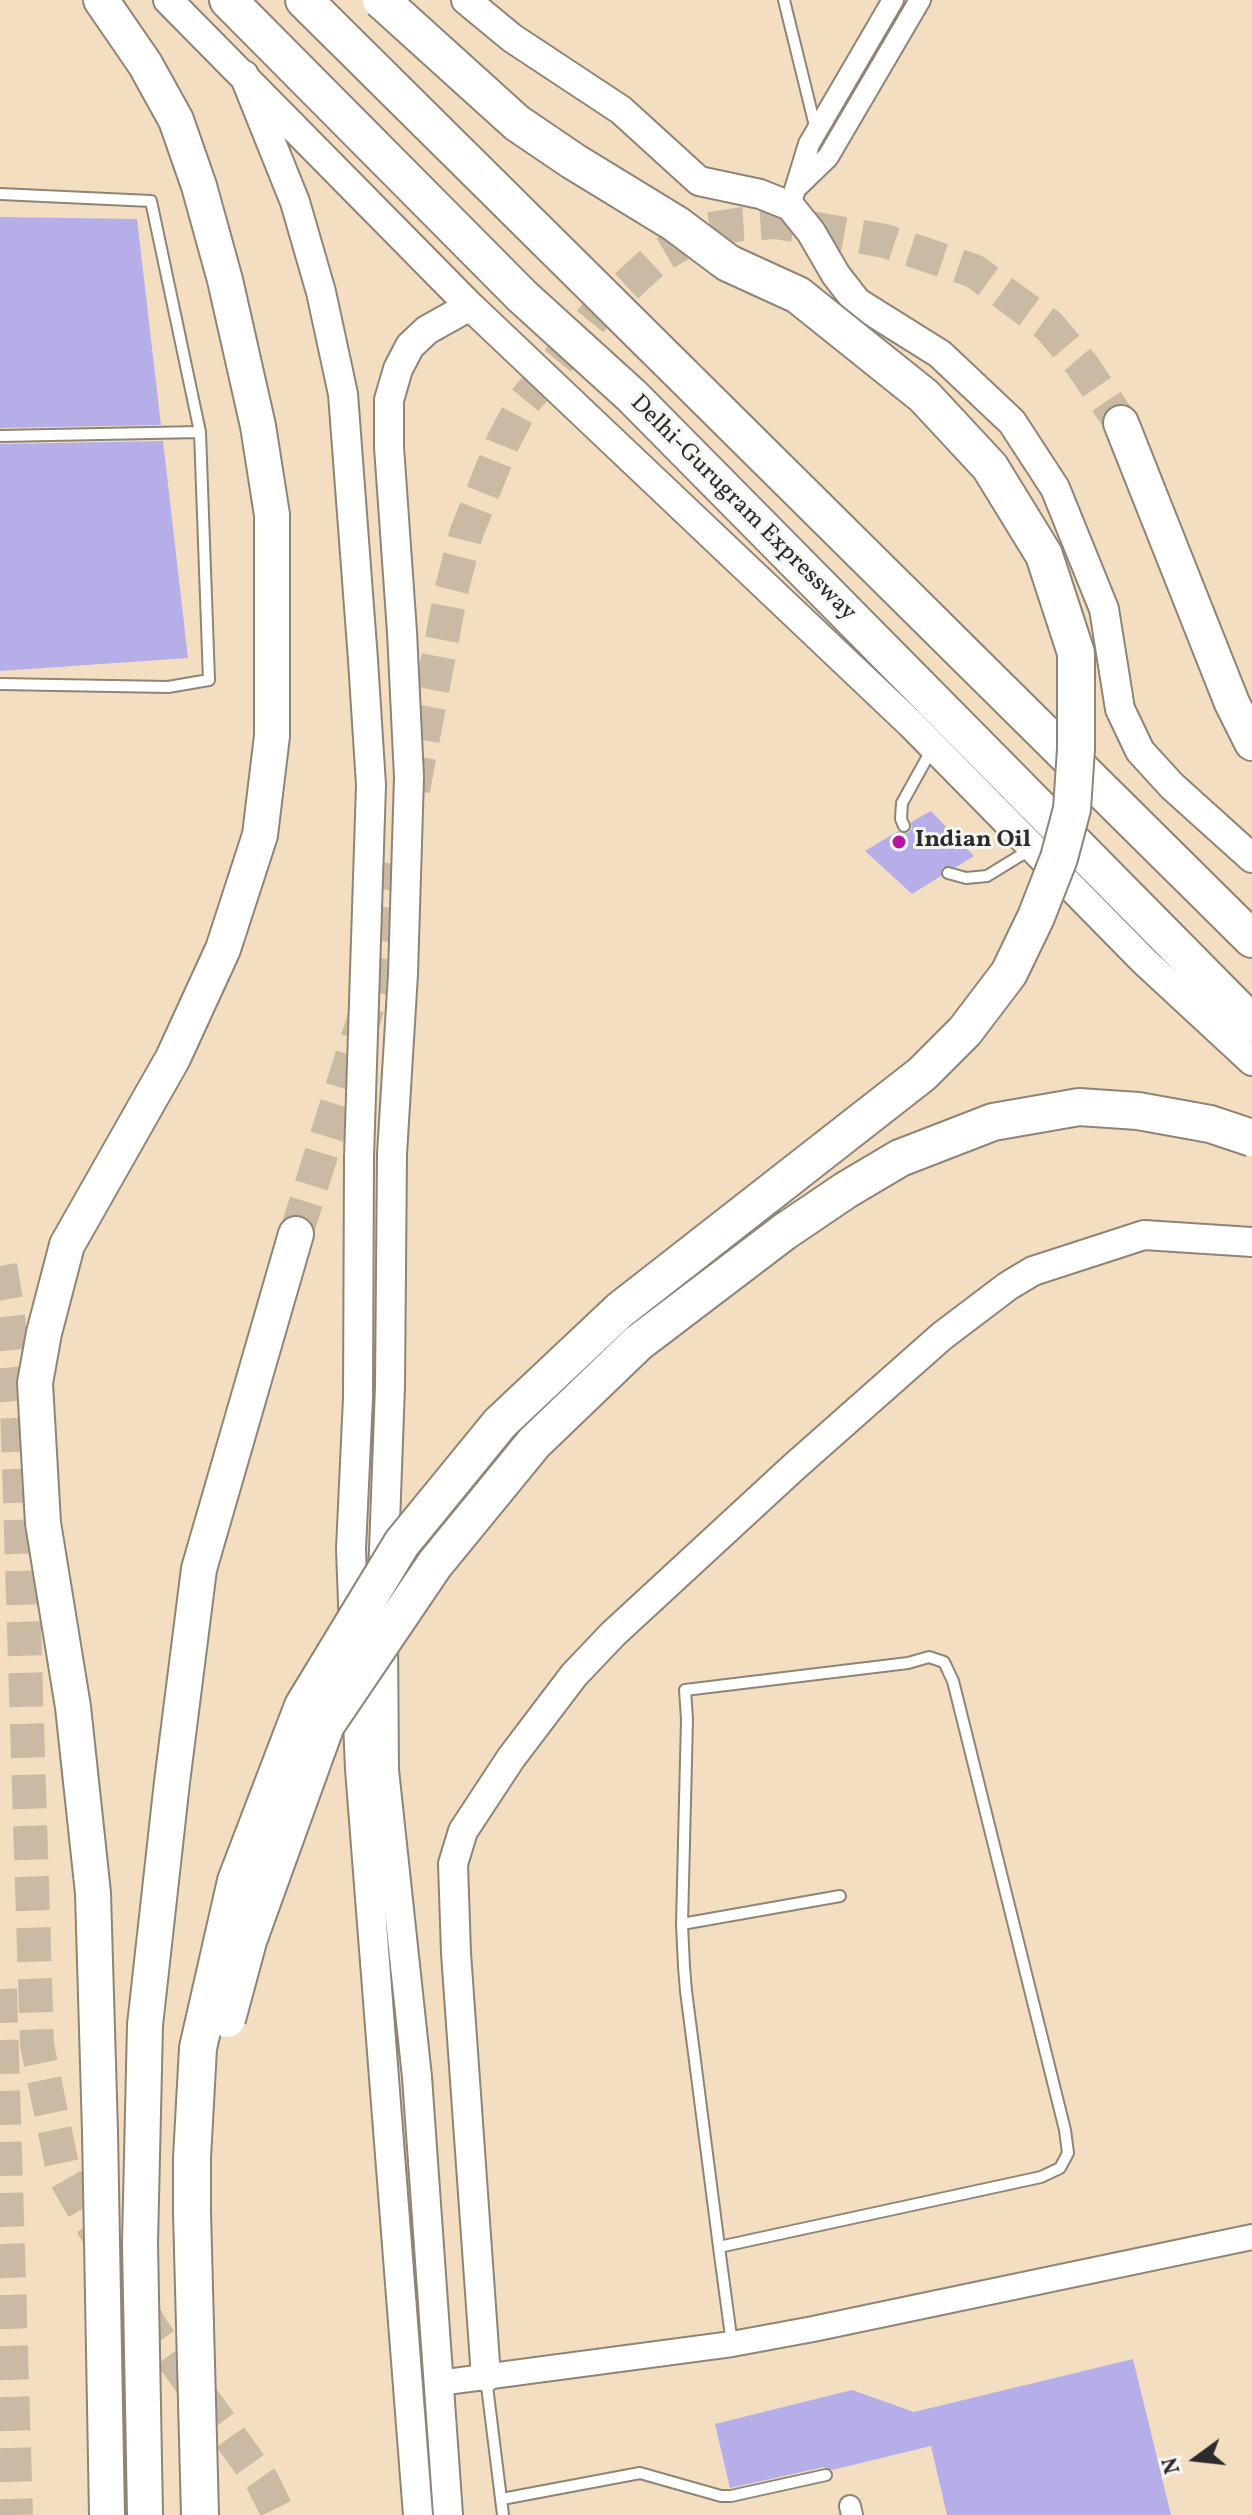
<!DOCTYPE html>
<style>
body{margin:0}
#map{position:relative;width:1252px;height:2515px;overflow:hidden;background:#f3dec1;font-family:Vollkorn,serif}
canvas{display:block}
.north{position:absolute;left:1156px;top:2419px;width:80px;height:80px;-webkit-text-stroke:6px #f6f6f2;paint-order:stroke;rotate:255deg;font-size:22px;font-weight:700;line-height:32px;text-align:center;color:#2b2b2b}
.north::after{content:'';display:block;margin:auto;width:28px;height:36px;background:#2b2b2b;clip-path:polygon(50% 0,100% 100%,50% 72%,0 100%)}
</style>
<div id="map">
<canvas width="1252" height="2515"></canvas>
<div class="north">N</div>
</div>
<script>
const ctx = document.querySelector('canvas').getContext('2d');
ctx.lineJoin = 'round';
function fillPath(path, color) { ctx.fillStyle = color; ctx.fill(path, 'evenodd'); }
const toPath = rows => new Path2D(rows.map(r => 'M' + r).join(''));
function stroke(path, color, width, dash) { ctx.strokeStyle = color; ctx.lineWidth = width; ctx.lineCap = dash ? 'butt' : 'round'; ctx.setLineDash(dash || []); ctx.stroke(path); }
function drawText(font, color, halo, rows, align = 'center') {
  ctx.font = font + ' Vollkorn,serif'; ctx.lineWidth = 6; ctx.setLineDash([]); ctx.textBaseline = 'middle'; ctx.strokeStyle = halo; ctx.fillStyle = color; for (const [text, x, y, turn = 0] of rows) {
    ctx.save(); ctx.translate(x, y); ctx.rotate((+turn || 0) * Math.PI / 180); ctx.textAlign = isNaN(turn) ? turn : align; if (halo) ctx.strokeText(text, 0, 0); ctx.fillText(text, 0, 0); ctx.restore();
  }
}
const building = toPath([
 [0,217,137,219,161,425,0,428],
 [163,441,188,658,0,671,0,444],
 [931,811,974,856,956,867,943,867,941,876,912,894,865,851,898,831,902,834,908,833,912,828,911,822],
 [1133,2359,1171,2515,947,2515,931,2446,832,2470,824,2467,730,2488,715,2424,852,2390,914,2412]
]);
const trunkTunnel = toPath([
 [413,790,451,592,466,534,503,442,524,402,597,313,657,258,704,230,742,224,776,222,885,241,974,271,1049,326,1082,365,1121,423],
 [296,1234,380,968,399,865],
 [0,1266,7,1306,17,1404,37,2045,64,2175,152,2329,262,2481,279,2515],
 [0,1989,16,2515]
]);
const service = toPath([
 [784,0,816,130],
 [0,194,151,201,200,432,209,680,168,687,0,684],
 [0,436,200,432],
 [904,826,901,819,902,803,932,749],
 [948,873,966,878,987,876,1031,849],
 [682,1924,840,1896],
 [719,2247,1041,2177,1060,2168,1068,2153,1065,2130,953,1681,944,1662,929,1657,908,1663,685,1690,687,1719,682,1924,684,1967,686,1991,719,2247,732,2344],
 [486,2378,503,2515],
 [502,2499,640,2473,721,2496,731,2496,826,2475]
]);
const minor = toPath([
 [798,186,828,157,920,0],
 [790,206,809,144,893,0],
 [850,2506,852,2515]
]);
const tertiary = toPath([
 [439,2383,732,2344,813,2329,1252,2237]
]);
const secondary = toPath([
 [168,0,470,306,911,724,1144,961,1252,1061],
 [466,0,512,38,621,110,699,181,760,194,790,206,811,232,836,275,857,302,940,354,1012,422,1055,488,1104,609,1120,709,1140,751,1172,786,1252,858],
 [244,75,295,202,321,292,343,394,363,660,371,785,359,1157,358,1398,351,1549,354,1629],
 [383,1577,390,1386,392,1154,403,974,409,777,402,632,389,447,389,400,398,369,410,346,427,330,470,306],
 [383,1635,384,1770,417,2077,448,2515],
 [356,1674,360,1769,418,2515],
 [486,2377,456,1953,453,1864,463,1831,511,1758,574,1675,613,1634,795,1466,942,1336,1008,1286,1033,1271,1144,1235,1252,1242]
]);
const trunk = toPath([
 [101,0,145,64,176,120,199,186,225,280,258,426,272,515,272,736,260,835,223,949,173,1058,67,1245,44,1333,35,1383,43,1523,73,1707,93,1893,100,2132,107,2515],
 [1121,423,1232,703,1252,743],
 [145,2515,140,2243,145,2025,172,1782,199,1569,296,1234]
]);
const motorway = toPath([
 [228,0,523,297,632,396,1252,1023],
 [304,0,1252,939],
 [192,2212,200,2515]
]);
const motorwayBridge = toPath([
 [227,2019,248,1941,326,1725,435,1564,534,1443,638,1343,784,1232,846,1190,900,1158,993,1122,1079,1107,1138,1111,1210,1124,1252,1138],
 [192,2212,192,2158,198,2048,236,1881,303,1706,402,1543,500,1423,620,1310,922,1074,965,1031,1009,973,1036,917,1059,858,1072,809,1076,749,1076,653,1044,555,990,467,924,396,798,295,728,263,676,224,573,161,517,123,381,0]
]);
const markers = [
 [899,842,8,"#b5179e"]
];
const streetNames = [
 ["Delhi-Gurugram Expressway",742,509,45]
];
const poiNames = [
 ["Indian Oil",915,842]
];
fillPath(building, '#b6aee9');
stroke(trunkTunnel, '#cbbaa3', 34, [34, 17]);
stroke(service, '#8f8476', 14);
stroke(minor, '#8f8476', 24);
stroke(tertiary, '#8f8476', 28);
stroke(secondary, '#8f8476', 32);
stroke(trunk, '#8f8476', 38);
stroke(motorway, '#8f8476', 40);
stroke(service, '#fff', 10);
stroke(minor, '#fff', 20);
stroke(tertiary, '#fff', 24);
stroke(secondary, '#fff', 28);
stroke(trunk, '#fff', 34);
stroke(motorway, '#fff', 36);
stroke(motorwayBridge, '#8f8476', 40, []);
stroke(motorwayBridge, '#fff', 36);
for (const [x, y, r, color] of markers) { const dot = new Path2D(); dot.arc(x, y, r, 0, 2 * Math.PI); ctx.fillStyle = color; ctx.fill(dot); stroke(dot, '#f6f6f2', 3); }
drawText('24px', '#2b2b2b', '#f6f6f2', streetNames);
drawText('bold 24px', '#2b2b2b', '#f6f6f2', poiNames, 'left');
</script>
